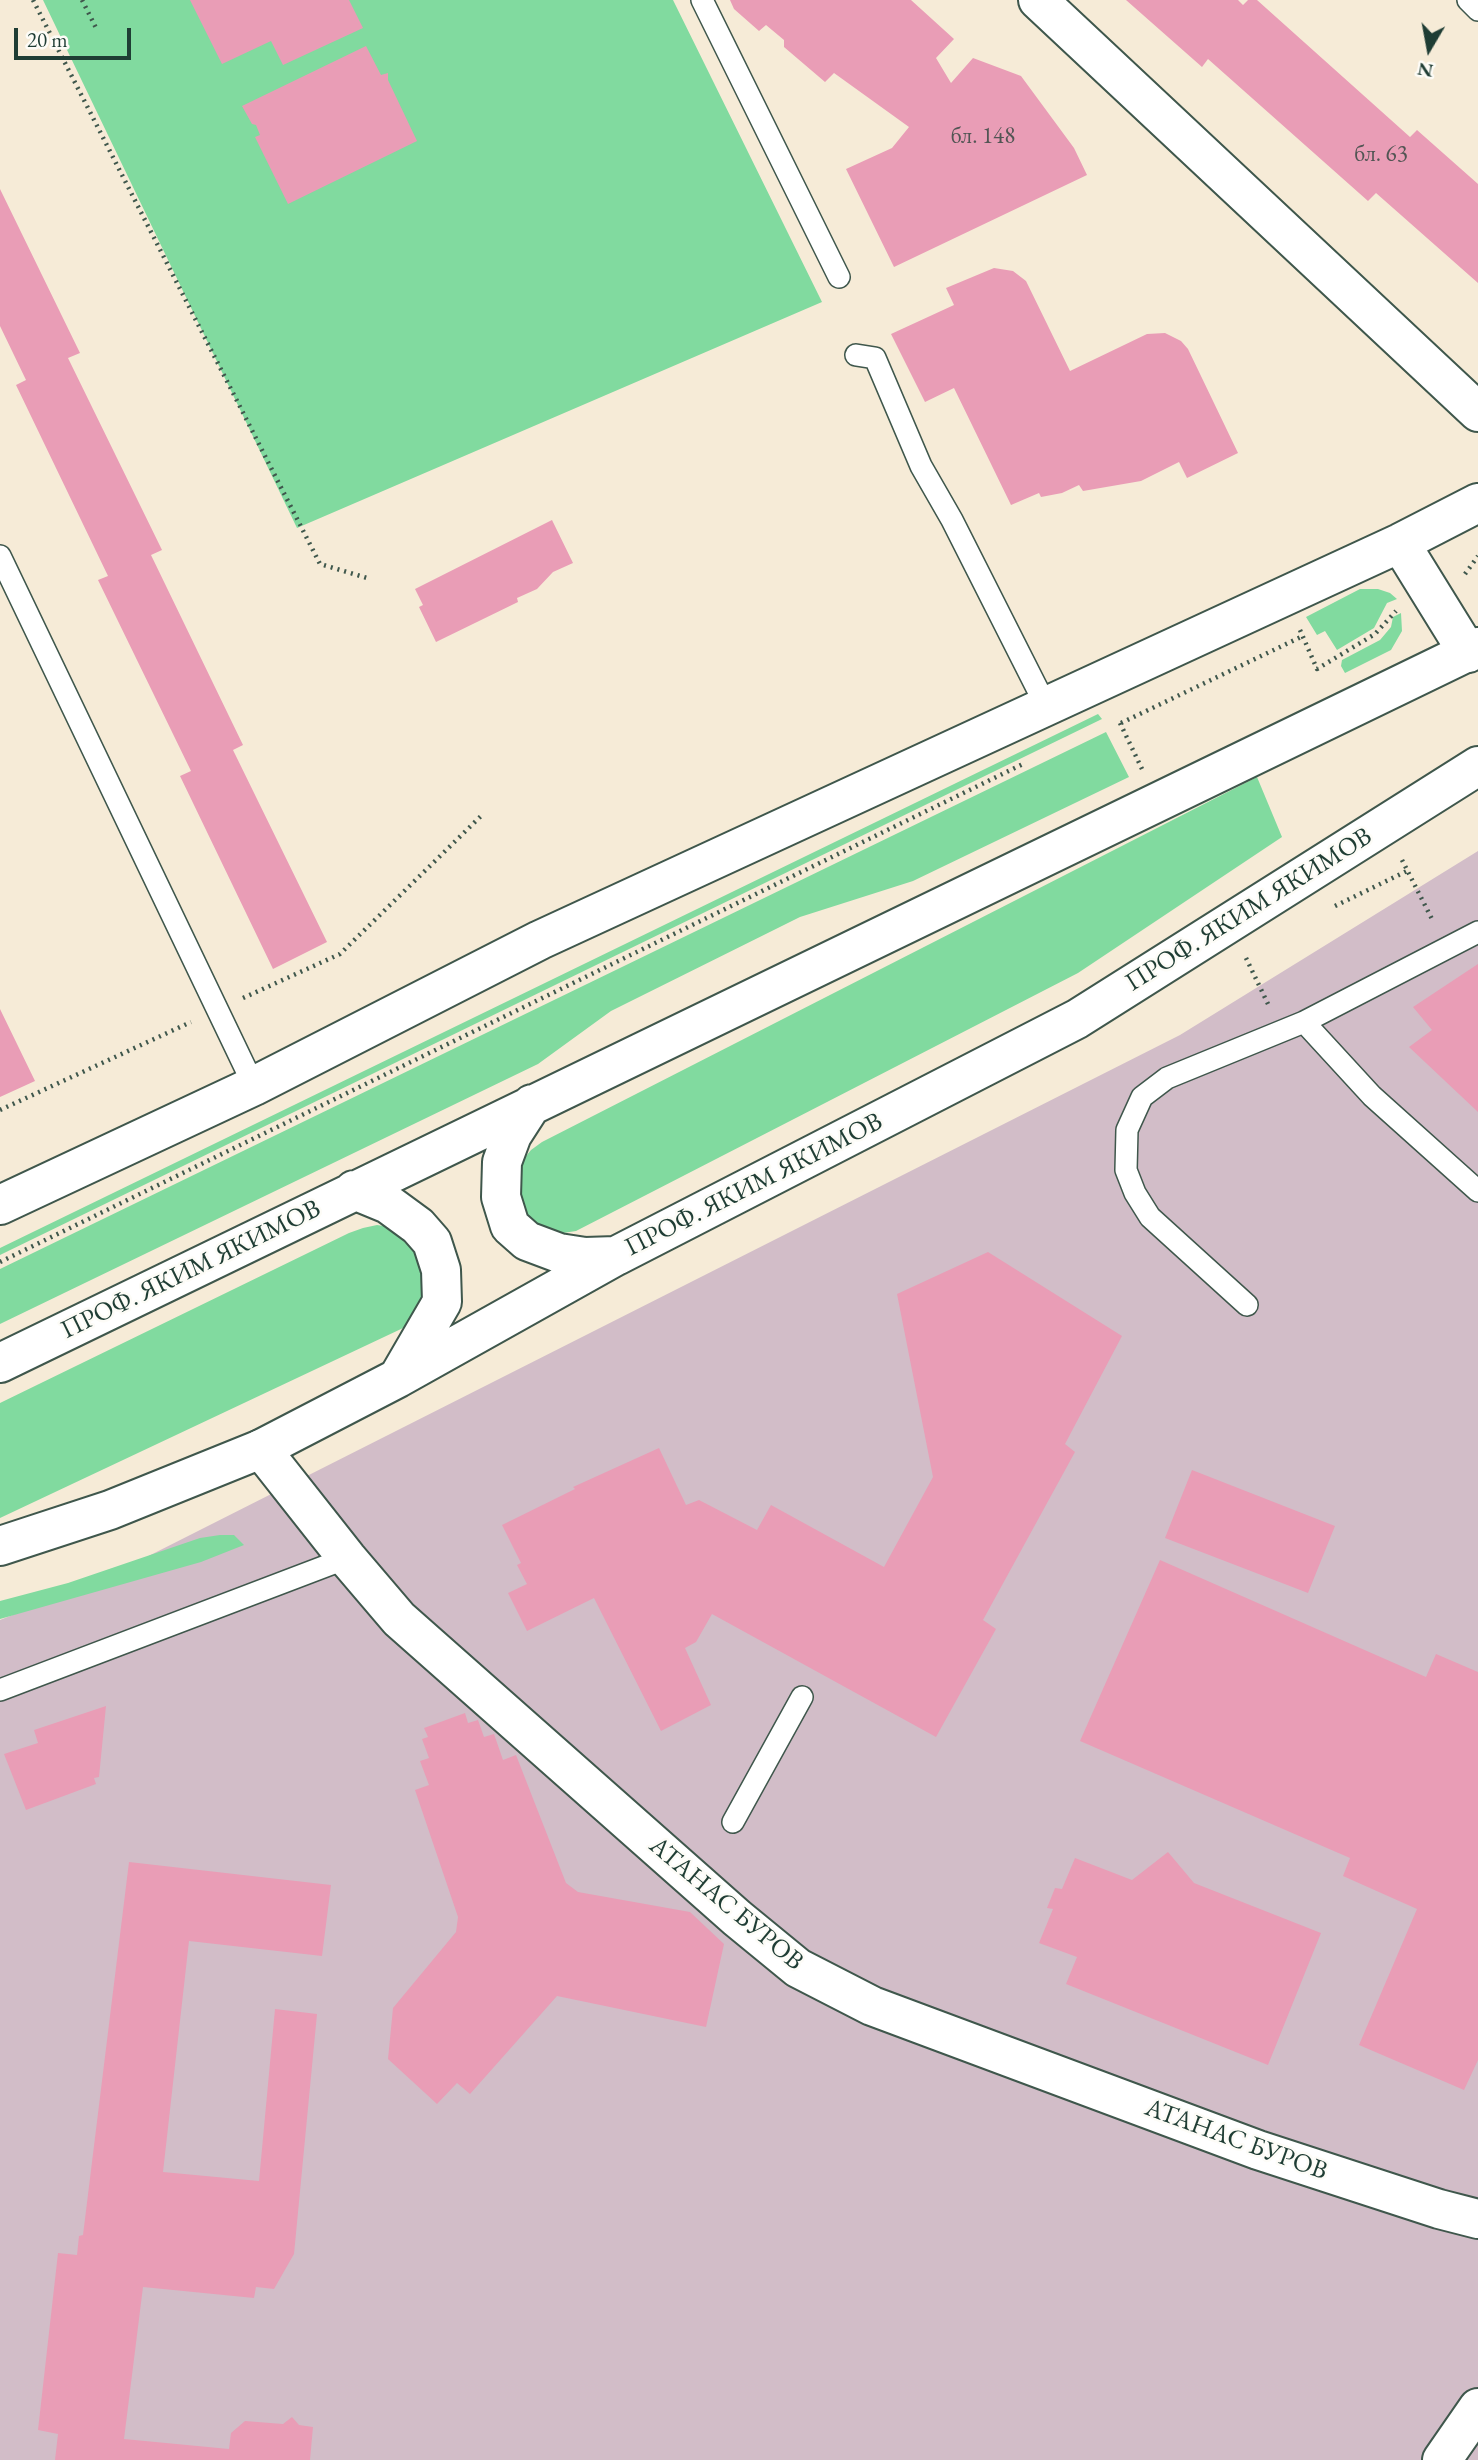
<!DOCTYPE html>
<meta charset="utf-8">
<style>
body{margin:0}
#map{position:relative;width:1478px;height:2460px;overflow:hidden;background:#f6ebd7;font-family:"EB Garamond",serif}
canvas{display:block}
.north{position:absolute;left:1394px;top:14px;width:70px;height:70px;-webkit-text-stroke:5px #fdfcf7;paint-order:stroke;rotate:190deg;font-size:19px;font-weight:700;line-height:28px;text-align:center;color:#1f3d34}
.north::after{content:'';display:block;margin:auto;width:24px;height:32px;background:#1f3d34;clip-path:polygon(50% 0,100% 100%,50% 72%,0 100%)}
.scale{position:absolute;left:14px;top:28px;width:117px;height:32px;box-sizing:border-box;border:4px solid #1f3d34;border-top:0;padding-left:9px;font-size:21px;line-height:24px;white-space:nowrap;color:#1f3d34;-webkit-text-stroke:5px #fdfcf7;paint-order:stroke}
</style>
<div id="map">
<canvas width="1478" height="2460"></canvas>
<div class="north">N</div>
<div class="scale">20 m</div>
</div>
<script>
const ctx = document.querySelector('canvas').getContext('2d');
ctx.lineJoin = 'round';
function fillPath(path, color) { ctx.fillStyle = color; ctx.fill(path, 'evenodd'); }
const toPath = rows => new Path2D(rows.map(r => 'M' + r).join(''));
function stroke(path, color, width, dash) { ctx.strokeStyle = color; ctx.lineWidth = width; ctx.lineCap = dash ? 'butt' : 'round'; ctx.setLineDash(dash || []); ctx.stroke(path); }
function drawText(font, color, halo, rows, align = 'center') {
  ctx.font = font + ' "EB Garamond",serif'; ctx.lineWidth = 5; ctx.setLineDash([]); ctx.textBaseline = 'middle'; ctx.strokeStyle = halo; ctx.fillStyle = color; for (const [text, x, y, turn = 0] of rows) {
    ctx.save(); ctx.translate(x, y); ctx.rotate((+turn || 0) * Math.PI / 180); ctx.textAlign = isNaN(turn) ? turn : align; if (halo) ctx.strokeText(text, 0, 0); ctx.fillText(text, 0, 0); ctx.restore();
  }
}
const industrial = toPath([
 [1478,851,1478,2460,0,2460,0,1620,101,1580,1180,1035]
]);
const green = toPath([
 [43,0,673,0,822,302,297,528],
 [1360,589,1378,589,1390,593,1397,599,1387,603,1374,628,1337,650,1325,631,1317,635,1306,617],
 [1401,613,1402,631,1391,650,1345,673,1341,666,1342,660,1380,640,1391,627,1393,617],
 [1098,714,1102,719,0,1255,0,1248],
 [1106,732,1129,777,913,881,800,917,611,1011,538,1064,0,1324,0,1269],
 [1257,777,1282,837,1078,973,576,1231,563,1233,539,1226,527,1216,519,1202,517,1173,522,1161,531,1150,542,1142],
 [377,1225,391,1227,406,1234,432,1275,416,1320,401,1329,0,1518,0,1403,349,1233,363,1228],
 [220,1535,234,1535,244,1545,201,1562,0,1619,0,1601,68,1583,200,1538]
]);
const building = toPath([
 [190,0,349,0,363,28,283,65,271,41,222,64],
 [730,0,911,0,954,39,936,58,951,83,973,58,1021,76,1074,148,1087,175,894,267,846,169,892,148,909,127,834,73,825,82,784,47,784,40,766,25,759,31,734,9],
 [1126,0,1238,0,1243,5,1248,0,1257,0,1410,137,1417,130,1478,184,1478,283,1376,193,1368,201,1208,59,1202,67],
 [366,46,381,75,388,73,388,80,417,141,288,204,255,137,260,135,256,125,252,124,242,106],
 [0,189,80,353,68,358,162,550,151,555,243,745,233,750,327,942,273,969,180,776,191,771,98,580,108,576,16,385,26,380,0,326],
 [994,268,1013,271,1026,281,1070,371,1147,334,1165,333,1181,341,1188,349,1238,453,1187,478,1179,462,1141,481,1083,491,1079,485,1062,493,1041,497,1039,493,1011,505,954,388,925,402,891,334,954,305,946,288],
 [552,520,573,563,553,572,537,589,517,598,518,602,436,642,419,607,423,605,415,589],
 [1478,964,1478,1112,1409,1047,1432,1030,1413,1007],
 [0,1009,35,1081,0,1097],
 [988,1252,1122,1336,1065,1444,1075,1452,983,1620,996,1629,936,1737,712,1614,696,1642,685,1648,711,1705,661,1731,594,1598,527,1631,508,1593,527,1584,517,1565,521,1563,502,1525,575,1489,573,1487,659,1448,686,1505,699,1500,757,1530,771,1505,884,1567,933,1477,897,1294],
 [1192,1470,1335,1526,1308,1593,1165,1538],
 [1160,1560,1426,1677,1436,1654,1478,1672,1478,2060,1464,2090,1359,2045,1417,1909,1343,1876,1350,1858,1080,1741],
 [106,1706,99,1777,94,1778,96,1784,26,1810,4,1754,38,1743,34,1730],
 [465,1713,468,1723,478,1720,484,1737,494,1734,503,1760,516,1755,566,1883,578,1892,690,1912,724,1944,706,2027,557,1996,470,2094,457,2083,437,2104,388,2059,393,2008,456,1932,458,1917,415,1790,429,1785,420,1761,429,1758,422,1739,428,1737,424,1728],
 [1168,1852,1194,1883,1321,1933,1268,2065,1066,1984,1077,1957,1039,1943,1053,1909,1047,1908,1055,1888,1062,1889,1075,1858,1132,1880],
 [129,1862,331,1885,322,1956,189,1941,163,2172,259,2181,275,2009,317,2014,294,2254,274,2289,256,2287,254,2298,143,2287,124,2439,229,2449,231,2433,245,2421,283,2424,292,2417,299,2425,313,2427,310,2460,55,2460,58,2434,38,2430,58,2253,77,2255,79,2236,83,2235]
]);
const path = toPath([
 [33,0,320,564,367,578],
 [82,0,96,28],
 [1465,574,1478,556],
 [1300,630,1317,669,1375,634,1396,611],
 [1120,723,1142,769],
 [1121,723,1303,636],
 [1402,860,1433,921],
 [1335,906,1407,871],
 [1246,958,1268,1004],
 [243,998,340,954,481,816],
 [0,1110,191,1022],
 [0,1262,1025,763]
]);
const lane = toPath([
 [702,0,839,277],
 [1468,0,1478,10],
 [856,355,875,358,921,466,952,520,1046,706],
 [0,556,254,1086],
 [1304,1022,1372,1096,1478,1191],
 [1247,1305,1150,1217,1135,1193,1126,1170,1127,1130,1142,1097,1167,1078,1304,1022,1478,932],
 [0,1690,347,1558],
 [733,1822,802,1697]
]);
const street = toPath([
 [1038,0,1478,412],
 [1400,543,1468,653],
 [0,1205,254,1086,540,940,1400,543,1478,503],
 [261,1449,347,1558,399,1619,737,1918,798,1968,872,2006,1258,2150,1439,2209,1478,2219],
 [1442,2460,1478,2408]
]);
const highway = toPath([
 [532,1104,512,1135,502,1162,501,1197,510,1226,527,1241,559,1253,585,1257,616,1256],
 [354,1190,388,1204,418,1226,432,1242,441,1270,442,1302,399,1376],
 [0,1363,1478,647],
 [0,1546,110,1510,261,1449,398,1378,616,1256,1077,1019,1478,766]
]);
const numberNames = [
 ["бл. 148",983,137],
 ["бл. 63",1381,155]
];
const streetNames = [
 ["ПРОФ. ЯКИМ ЯКИМОВ",1249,910,-32],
 ["ПРОФ. ЯКИМ ЯКИМОВ",754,1185,-27],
 ["ПРОФ. ЯКИМ ЯКИМОВ",191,1270,-26],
 ["АТАНАС БУРОВ",726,1904,40],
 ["АТАНАС БУРОВ",1236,2140,20]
];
fillPath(industrial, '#d2bdc8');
fillPath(green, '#81da9f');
fillPath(building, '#e99db6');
stroke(lane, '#3f574c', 24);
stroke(street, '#3f574c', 42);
stroke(highway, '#3f574c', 42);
stroke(path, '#3f574c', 4.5, [2, 5]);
stroke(lane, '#fff', 21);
stroke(street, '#fff', 38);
stroke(highway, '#fff', 38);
drawText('23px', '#525554', null, numberNames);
drawText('26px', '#1f3d34', '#fdfcf7', streetNames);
</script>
